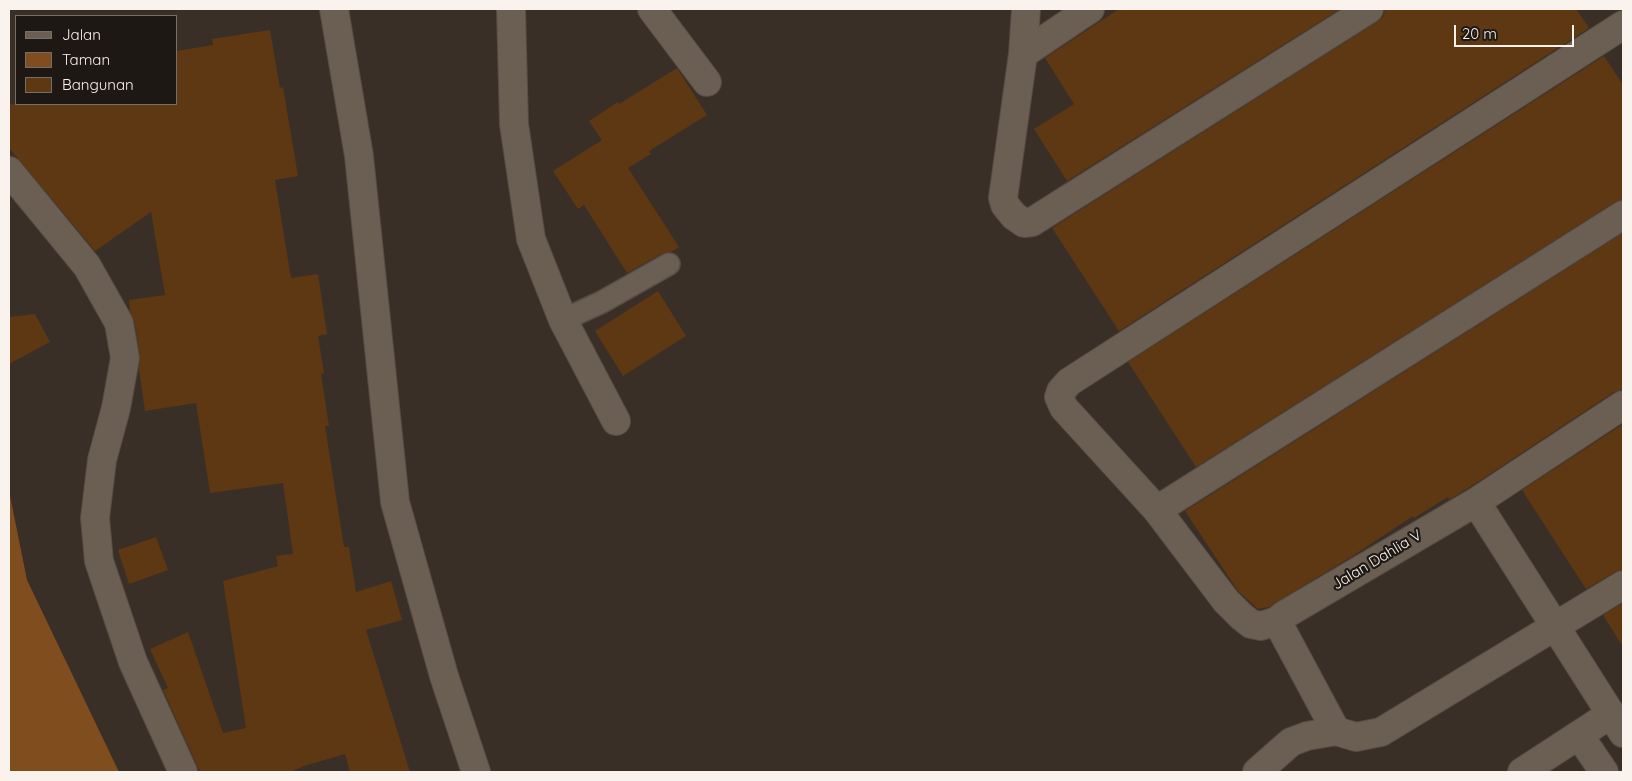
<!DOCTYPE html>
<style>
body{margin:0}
#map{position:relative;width:1632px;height:781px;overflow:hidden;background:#3a2f26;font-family:Quicksand,sans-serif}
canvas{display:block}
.frame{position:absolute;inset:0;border:10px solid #faf2ec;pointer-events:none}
.legend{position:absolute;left:15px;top:15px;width:162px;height:90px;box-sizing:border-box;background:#1d1814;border:1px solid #756f6a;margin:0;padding:6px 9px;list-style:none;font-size:15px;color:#faf2ec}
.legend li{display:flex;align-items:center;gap:10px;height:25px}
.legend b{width:25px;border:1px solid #756f6a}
.scale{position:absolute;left:1454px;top:25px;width:120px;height:22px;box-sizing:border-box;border:2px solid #faf2ec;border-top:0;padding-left:6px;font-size:15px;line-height:18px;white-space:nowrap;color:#faf2ec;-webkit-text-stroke:4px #1d1814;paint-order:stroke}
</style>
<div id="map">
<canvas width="1632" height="781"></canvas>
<div class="frame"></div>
<ul class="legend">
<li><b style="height:6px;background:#6b5f54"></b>Jalan</li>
<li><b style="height:14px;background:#804e1e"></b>Taman</li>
<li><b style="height:14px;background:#5d3813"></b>Bangunan</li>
</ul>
<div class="scale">20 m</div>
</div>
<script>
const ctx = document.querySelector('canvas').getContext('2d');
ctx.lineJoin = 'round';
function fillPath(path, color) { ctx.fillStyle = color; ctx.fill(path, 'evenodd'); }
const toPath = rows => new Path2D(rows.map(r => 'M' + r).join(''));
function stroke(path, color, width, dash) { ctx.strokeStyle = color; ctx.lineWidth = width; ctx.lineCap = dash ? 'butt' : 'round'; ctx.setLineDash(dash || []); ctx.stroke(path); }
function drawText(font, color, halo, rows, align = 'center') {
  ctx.font = font + ' Quicksand,sans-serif'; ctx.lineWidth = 4.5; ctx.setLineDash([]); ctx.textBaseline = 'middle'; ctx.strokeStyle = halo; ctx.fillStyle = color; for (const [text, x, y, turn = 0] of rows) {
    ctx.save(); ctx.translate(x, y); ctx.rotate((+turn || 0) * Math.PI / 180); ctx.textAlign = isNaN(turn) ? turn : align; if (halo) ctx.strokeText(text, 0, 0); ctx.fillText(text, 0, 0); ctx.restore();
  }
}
const green = toPath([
 [9,491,27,580,119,772,9,772]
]);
const building = toPath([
 [1119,9,1340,9,1067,181,1034,129,1074,104,1045,58],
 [1385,9,1576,9,1589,28,1119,331,1052,228,1377,22,1383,17],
 [270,30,280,88,283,87,298,176,275,180,291,278,318,274,327,334,318,336,324,373,321,374,329,426,325,426,344,547,349,547,356,592,391,581,402,620,366,630,410,772,350,772,345,754,304,766,290,772,200,772,163,690,168,688,150,649,188,632,223,733,246,728,223,581,278,566,276,556,293,554,283,483,210,493,196,403,145,411,139,369,140,355,134,320,130,311,129,300,165,295,151,212,95,251,9,148,9,104,176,104,176,51,213,45,212,39],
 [1604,56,1623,85,1623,200,1615,202,1196,467,1128,362],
 [677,68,707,115,649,151,651,154,628,168,679,247,671,252,663,253,627,273,584,205,578,209,553,171,602,140,589,121,618,102,619,104],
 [1623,233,1623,390,1614,392,1487,476,1449,500,1448,497,1414,518,1413,516,1351,557,1276,602,1269,607,1258,609,1238,591,1185,511],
 [658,291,686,336,623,376,595,331],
 [35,314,50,342,9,364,9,317],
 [1623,424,1623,569,1615,572,1586,589,1522,490],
 [156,537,168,570,129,584,118,550],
 [1623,603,1623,647,1603,615]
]);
const service = toPath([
 [563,320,602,302,669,264]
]);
const minor = toPath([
 [334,9,359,156,395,502,444,676,476,772],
 [511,9,514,124,531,239,563,320,616,421],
 [652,9,707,82],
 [1026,9,1023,54,1003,198,1005,205,1014,216,1024,223,1032,222,1369,9],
 [1623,25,1069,382,1061,391,1059,397,1064,408,1157,510,1226,601,1241,616,1251,624,1261,626,1277,621,1284,615,1476,502,1623,405],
 [1023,54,1090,9],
 [9,171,87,266,119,323,125,358,116,408,102,460,95,518,99,561,133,662,183,772],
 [1476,502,1623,733],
 [1157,510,1623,215],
 [1277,621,1336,731],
 [1579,735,1604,772],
 [1257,772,1291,742,1307,736,1336,731,1356,737,1381,732,1623,585],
 [1522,772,1611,714]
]);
const streetNames = [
 ["Jalan Dahlia V",1377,560,-31]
];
fillPath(green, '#804e1e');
fillPath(building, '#5d3813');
stroke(service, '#554c43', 24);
stroke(minor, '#554c43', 30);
stroke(service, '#6b5f54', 21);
stroke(minor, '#6b5f54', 28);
drawText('15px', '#faf2ec', '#1d1814', streetNames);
</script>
